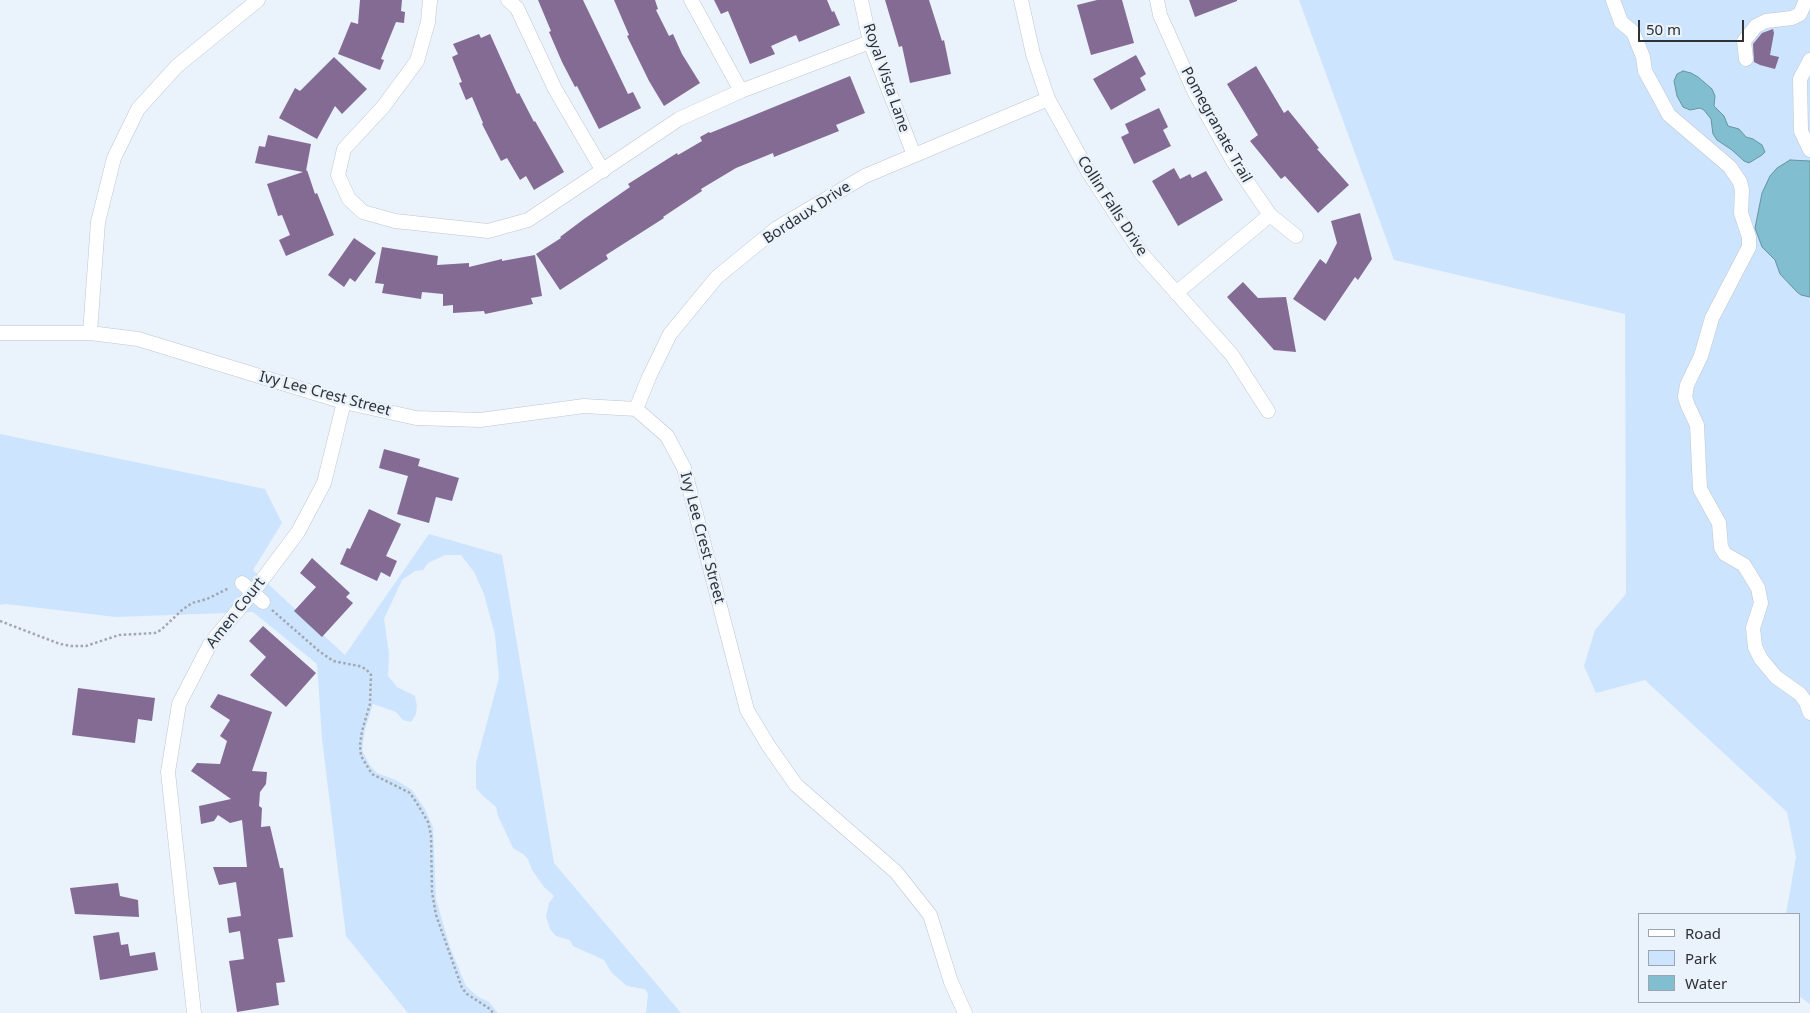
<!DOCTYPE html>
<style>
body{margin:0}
#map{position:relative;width:1810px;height:1013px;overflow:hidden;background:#eaf2fb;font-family:"Noto Sans",sans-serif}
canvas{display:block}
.legend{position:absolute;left:1638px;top:913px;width:162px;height:90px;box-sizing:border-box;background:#eaf2fb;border:1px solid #9fa5ac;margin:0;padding:6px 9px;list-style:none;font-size:15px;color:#2e3135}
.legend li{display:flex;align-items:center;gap:10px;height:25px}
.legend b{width:25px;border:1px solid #9fa5ac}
.scale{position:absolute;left:1638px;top:20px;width:106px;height:22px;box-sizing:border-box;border:2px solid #2e3135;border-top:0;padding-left:6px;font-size:15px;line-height:18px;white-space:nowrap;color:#2e3135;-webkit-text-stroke:4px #eaf2fb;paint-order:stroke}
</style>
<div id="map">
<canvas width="1810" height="1013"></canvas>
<ul class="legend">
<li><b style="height:6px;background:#fff"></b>Road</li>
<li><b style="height:14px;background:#cce4fe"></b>Park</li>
<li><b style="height:14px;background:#80bed0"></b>Water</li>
</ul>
<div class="scale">50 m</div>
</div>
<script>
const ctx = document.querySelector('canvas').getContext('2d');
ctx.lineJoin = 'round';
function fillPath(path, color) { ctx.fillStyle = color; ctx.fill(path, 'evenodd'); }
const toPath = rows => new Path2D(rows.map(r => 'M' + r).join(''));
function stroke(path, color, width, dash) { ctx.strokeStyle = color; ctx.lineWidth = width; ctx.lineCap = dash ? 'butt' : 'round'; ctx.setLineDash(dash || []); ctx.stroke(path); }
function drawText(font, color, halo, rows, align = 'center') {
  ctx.font = font + ' "Noto Sans",sans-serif'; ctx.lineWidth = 5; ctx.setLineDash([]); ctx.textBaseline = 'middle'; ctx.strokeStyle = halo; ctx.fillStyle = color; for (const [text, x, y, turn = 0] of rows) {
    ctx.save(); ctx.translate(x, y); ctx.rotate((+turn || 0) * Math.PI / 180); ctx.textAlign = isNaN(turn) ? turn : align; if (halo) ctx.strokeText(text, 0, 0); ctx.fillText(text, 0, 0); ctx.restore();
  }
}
const green = toPath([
 [1299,0,1810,0,1810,1004,1799,996,1799,914,1786,914,1796,857,1787,812,1645,680,1596,693,1584,666,1595,630,1626,594,1625,314,1394,260],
 [0,434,265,489,282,523,253,570,345,655,429,534,502,555,554,863,681,1013,646,1013,648,994,645,989,627,986,612,973,604,960,573,946,570,940,556,936,550,929,546,916,549,903,554,896,544,887,532,870,528,859,523,854,513,848,498,816,496,807,482,795,476,788,476,763,499,678,495,635,484,594,474,572,461,555,445,555,428,563,423,570,415,571,402,580,384,619,389,654,388,676,397,687,415,696,417,706,416,714,411,722,403,720,396,712,373,704,365,729,362,750,369,764,377,773,396,780,412,790,425,809,433,827,436,899,450,947,466,986,477,996,489,1002,498,1013,408,1013,346,936,322,738,317,664,253,612,116,617,6,604,0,605]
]);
const water = toPath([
 [1683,71,1691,73,1698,77,1712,89,1715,96,1714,106,1724,116,1728,126,1739,129,1746,137,1753,139,1762,145,1765,152,1762,155,1749,163,1744,161,1732,150,1717,140,1713,134,1711,119,1704,110,1700,108,1690,110,1683,107,1677,96,1674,81,1677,74,1683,71],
 [1790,160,1810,161,1810,297,1801,295,1797,292,1780,274,1775,260,1762,247,1755,228,1762,193,1770,176,1777,168,1790,160]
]);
const building = toPath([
 [360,0,402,0,401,11,405,12,404,23,396,22,381,59,384,60,380,70,338,54,351,22,358,24],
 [538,0,583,0,628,94,633,92,641,108,599,129,577,86,575,87,562,62,549,32,551,31],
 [614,0,655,0,658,9,656,10,669,36,673,34,682,54,700,83,664,106,649,81,627,36,629,35],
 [714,0,827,0,832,12,834,11,840,25,799,42,796,35,771,46,775,54,750,64,728,11,721,14],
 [885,0,929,0,942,41,944,40,951,74,910,83,902,46,899,47],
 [1097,0,1122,0,1134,43,1091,55,1077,5],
 [1189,0,1237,0,1237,1,1195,17],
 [1773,29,1774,33,1770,55,1779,57,1775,69,1760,65,1754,62,1753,44,1762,33],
 [479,34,481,38,490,34,517,94,519,93,534,122,535,121,564,172,534,190,526,176,520,180,507,158,501,161,482,124,483,123,472,97,466,100,459,83,462,82,452,57,458,54,453,44],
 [1136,55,1146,74,1140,78,1146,90,1111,110,1093,79],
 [334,57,367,89,342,114,335,106,317,139,279,118,295,88,300,91],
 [1256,66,1284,113,1288,110,1319,148,1317,149,1349,185,1318,213,1285,176,1281,179,1250,141,1258,135,1227,84],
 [850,76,865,113,836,125,839,131,774,157,773,153,736,168,701,189,702,191,663,217,664,218,606,255,608,259,560,290,536,254,561,238,560,237,584,219,630,187,628,184,677,153,678,155,702,141,700,137,709,132,710,133],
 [1159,108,1168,127,1163,130,1171,146,1134,164,1121,137,1129,133,1125,124],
 [268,135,311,144,306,171,307,170,315,194,317,193,334,235,286,256,279,240,290,235,282,215,278,216,267,184,303,172,255,163,259,146,265,147],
 [1174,168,1180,179,1190,174,1192,178,1206,171,1223,200,1178,226,1152,181],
 [1360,213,1372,259,1358,280,1355,277,1325,321,1293,299,1320,259,1326,264,1337,243,1331,221],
 [354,238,376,253,355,282,350,278,344,287,328,275],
 [382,247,438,256,437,265,469,263,469,267,502,259,502,261,535,255,542,296,531,298,533,304,485,314,484,311,453,313,453,305,443,306,443,294,422,292,421,299,382,293,384,284,375,283],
 [1243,282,1258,298,1286,297,1296,352,1274,350,1227,297],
 [384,449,420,459,418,466,459,478,452,501,436,497,429,523,397,514,408,476,379,468],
 [369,509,401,524,386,556,397,561,390,577,381,572,377,581,340,564,347,548,350,549],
 [312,558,350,593,346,597,353,603,322,637,294,611,316,587,300,573],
 [263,626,316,673,286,707,250,675,266,657,249,641],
 [78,688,155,698,152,721,138,719,135,743,72,735],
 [218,694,272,712,252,771,267,772,266,784,260,792,259,806,262,808,261,827,270,826,280,868,283,868,293,937,278,939,285,982,276,983,279,1005,237,1012,229,961,244,959,240,931,229,933,227,918,241,916,236,882,219,885,213,867,247,867,242,820,230,823,218,815,214,821,201,824,199,806,231,799,191,771,197,763,220,764,227,741,220,736,230,720,210,707],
 [118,883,120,896,138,900,139,917,75,914,70,888],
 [119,932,121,945,128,944,130,956,155,952,158,970,100,980,93,936]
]);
const path = toPath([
 [272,610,319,651,333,661,359,666,366,669,371,675,370,704,362,731,360,745,361,756,372,774,410,793,418,805,428,822,431,835,432,892,436,915,462,988,467,994,490,1009,493,1013],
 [0,621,60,644,71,646,86,646,119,635,155,633,161,630,182,610,192,603,207,599,229,588]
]);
const minor = toPath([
 [430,0,428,22,417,61,383,107,344,149,338,175,349,199,363,212,395,221,488,231,528,220,679,119,741,91,870,42],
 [508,0,517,8,555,89,603,171],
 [691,0,741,91],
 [861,0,870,42,914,155],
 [1021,0,1033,54,1048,99,1089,173,1141,253,1232,355,1268,411],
 [1157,0,1160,15,1194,91,1233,161,1270,215,1296,236],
 [1613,0,1621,22,1633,32,1643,57,1645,71,1669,115,1730,167,1740,182,1742,190,1741,213,1749,237,1749,247,1712,318,1701,356,1687,385,1685,397,1688,406,1697,425,1700,489,1719,523,1721,547,1725,554,1744,565,1758,588,1761,603,1753,628,1755,647,1761,659,1776,677,1800,694,1806,702,1810,713],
 [1746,59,1744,41,1756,26,1766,21,1792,18,1800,14,1806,0],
 [1810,60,1800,79,1801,131,1810,150],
 [1176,293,1270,215],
 [0,333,90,333,138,339,344,402,416,418,480,420,584,406,636,409,667,436,684,468,747,710,768,745,796,785,896,872,930,915,951,982,965,1013],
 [90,333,98,222,114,158,138,109,177,66,258,0],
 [636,409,649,377,670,334,717,277,777,228,865,176,1048,99],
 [242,583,263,602],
 [194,1013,168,772,179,704,210,644,253,592,298,532,324,483,344,402]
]);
const streetNames = [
 ["Royal Vista Lane",886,78,71],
 ["Pomegranate Trail",1216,125,61],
 ["Collin Falls Drive",1112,206,57],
 ["Bordaux Drive",807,213,-33],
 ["Ivy Lee Crest Street",325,394,15],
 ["Ivy Lee Crest Street",702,538,75],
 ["Amen Court",236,613,-52]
];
fillPath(green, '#cce4fe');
fillPath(water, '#80bed0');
stroke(water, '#6794a2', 1);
fillPath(building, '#846b94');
stroke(minor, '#bfc6cf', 15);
stroke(path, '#a1a7ae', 2.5, [2.5, 2.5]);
stroke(minor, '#fff', 14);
drawText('15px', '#2e3135', '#eaf2fb', streetNames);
</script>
